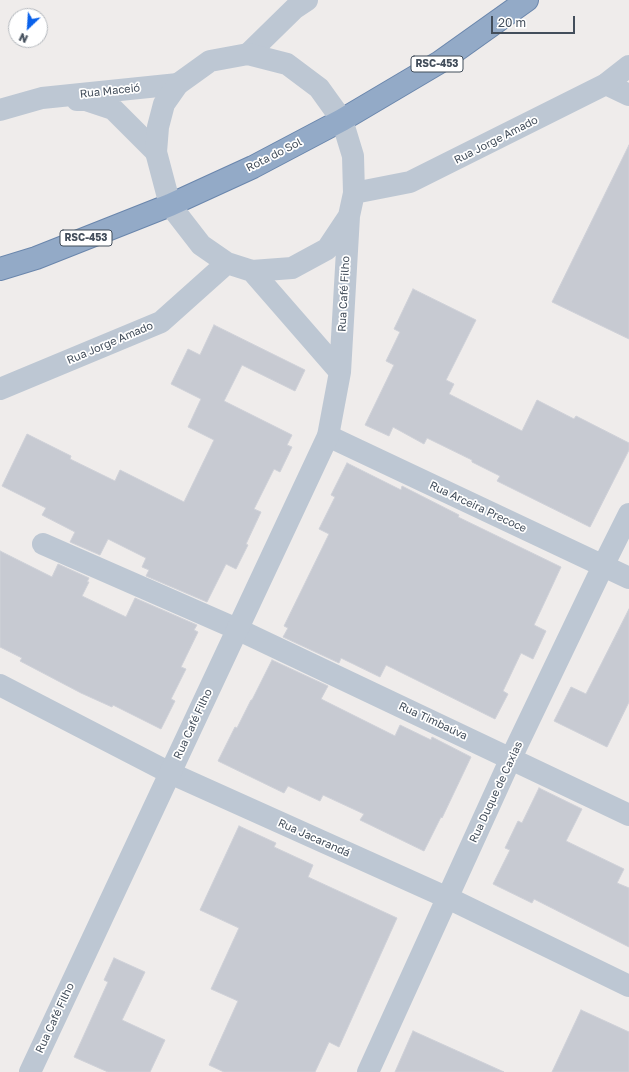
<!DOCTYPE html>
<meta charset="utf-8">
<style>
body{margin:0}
#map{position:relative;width:629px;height:1072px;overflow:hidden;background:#efeceb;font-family:"Golos Text",sans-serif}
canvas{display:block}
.north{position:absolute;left:8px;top:8px;width:40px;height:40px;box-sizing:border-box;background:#fff;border:1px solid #b4b8bd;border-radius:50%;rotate:205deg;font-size:11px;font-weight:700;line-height:16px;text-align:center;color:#434e5b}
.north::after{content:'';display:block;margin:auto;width:14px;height:18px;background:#0961eb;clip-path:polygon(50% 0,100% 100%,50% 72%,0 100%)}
.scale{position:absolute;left:491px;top:16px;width:84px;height:18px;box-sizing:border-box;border:2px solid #434e5b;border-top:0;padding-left:5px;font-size:12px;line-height:14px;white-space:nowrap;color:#434e5b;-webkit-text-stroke:3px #fff;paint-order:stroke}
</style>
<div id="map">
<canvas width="629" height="1072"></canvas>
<div class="north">N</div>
<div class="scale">20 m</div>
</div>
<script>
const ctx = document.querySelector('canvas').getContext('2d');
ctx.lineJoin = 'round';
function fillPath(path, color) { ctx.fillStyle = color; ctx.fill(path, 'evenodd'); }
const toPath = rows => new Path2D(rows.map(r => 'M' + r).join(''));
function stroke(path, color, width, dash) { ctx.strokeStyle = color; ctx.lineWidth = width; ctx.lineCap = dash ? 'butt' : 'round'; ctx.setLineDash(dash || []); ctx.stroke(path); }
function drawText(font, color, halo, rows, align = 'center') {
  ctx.font = font + ' "Golos Text",sans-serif'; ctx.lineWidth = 3.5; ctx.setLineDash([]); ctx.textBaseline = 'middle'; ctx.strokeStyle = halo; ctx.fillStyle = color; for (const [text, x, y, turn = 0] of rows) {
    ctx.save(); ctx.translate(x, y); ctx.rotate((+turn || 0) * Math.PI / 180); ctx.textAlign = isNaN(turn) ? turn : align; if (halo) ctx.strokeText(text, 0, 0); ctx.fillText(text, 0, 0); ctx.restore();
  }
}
const building = toPath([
 [629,145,629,339,552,302,629,145],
 [413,289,476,320,446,380,454,384,449,394,522,431,537,400,574,419,576,416,629,443,629,450,590,527,497,481,500,476,472,462,472,460,427,438,424,444,393,427,389,436,365,425,394,365,386,361,400,332,394,329,413,289],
 [214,325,305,370,295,391,242,365,224,401,292,435,287,445,292,447,280,472,274,469,254,509,261,512,246,544,248,545,236,569,226,564,207,602,146,576,149,570,142,567,146,558,108,539,100,555,70,542,75,532,42,515,46,508,2,486,27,434,71,456,70,459,115,481,120,470,184,502,214,440,188,427,201,399,171,384,188,349,200,355,214,325],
 [347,463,401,490,402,486,459,515,458,517,561,567,534,625,546,631,533,659,521,653,503,691,508,694,495,719,386,665,380,677,341,658,339,663,283,637,288,628,284,626,329,534,319,529,335,497,331,495,347,463],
 [0,551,52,577,58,564,89,578,87,582,89,582,82,596,126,617,135,598,197,625,194,630,198,632,181,667,186,669,171,699,175,701,161,729,113,705,112,707,81,693,20,661,22,658,0,647,0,551],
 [629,609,629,702,607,747,554,721,571,687,586,694,629,609],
 [272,660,328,686,321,699,395,736,400,725,431,740,432,737,471,757,442,818,441,817,424,851,360,820,364,814,323,795,320,801,288,786,284,793,218,761,235,727,237,728,251,700,252,700,272,660],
 [539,788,582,809,566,841,624,869,617,883,629,888,629,947,534,899,532,903,493,884,510,850,505,848,518,821,522,823,539,788],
 [239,826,276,843,274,847,313,865,308,877,397,918,339,1047,329,1042,315,1072,224,1072,209,1065,238,1001,211,989,239,928,200,910,239,826],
 [114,958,145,972,122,1020,165,1040,150,1072,108,1072,74,1057,108,982,104,980,114,958],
 [581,1010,629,1032,629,1072,552,1072,581,1010],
 [413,1031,504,1072,395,1072,413,1031]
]);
const minor = toPath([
 [248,54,295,8,307,0],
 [606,84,629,95],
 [77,100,86,100,113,109,156,152],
 [0,110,42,98,178,84],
 [328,436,629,578],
 [43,544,237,629,629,815],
 [0,685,170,773,448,898,629,986],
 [368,1072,511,758,603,566,629,514]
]);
const tertiary = toPath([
 [248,54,287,64,319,88,342,120,353,156,354,193,349,216,327,249,292,268,252,271,227,263,201,245,170,205,156,152,158,127,164,104,178,84,210,61,248,54],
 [354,193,410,182,606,84,629,66],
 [252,271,340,372],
 [0,389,161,322,227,263],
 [30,1072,328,436,340,372,349,216]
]);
const trunk = toPath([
 [0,269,36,258,170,205,253,167,342,120,440,62,527,0]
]);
const shields = [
 [437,64,52],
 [86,238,52]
];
const shieldNames = [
 ["RSC-453",437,64],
 ["RSC-453",86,238]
];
const streetNames = [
 ["Rua Maceió",110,91,-6],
 ["Rua Jorge Amado",496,140,-27],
 ["Rota do Sol",274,155,-27],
 ["Rua Café Filho",344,294,-87],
 ["Rua Jorge Amado",110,343,-23],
 ["Rua Arceira Precoce",478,507,25],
 ["Rua Timbaúva",433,721,25],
 ["Rua Café Filho",193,724,-65],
 ["Rua Duque de Caxias",496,792,-65],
 ["Rua Jacarandá",314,838,24],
 ["Rua Café Filho",55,1018,-65]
];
fillPath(building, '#c7cad2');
stroke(building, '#cfd1d8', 1);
stroke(trunk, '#6a86ac', 24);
stroke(minor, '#bdc7d3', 22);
stroke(tertiary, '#bdc7d3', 22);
stroke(trunk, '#93aac7', 22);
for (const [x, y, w] of shields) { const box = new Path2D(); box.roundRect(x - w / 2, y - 8, w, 16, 3); ctx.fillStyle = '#fff'; ctx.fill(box); stroke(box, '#434e5b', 1); }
drawText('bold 10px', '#434e5b', null, shieldNames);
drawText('11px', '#434e5b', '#fff', streetNames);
</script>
